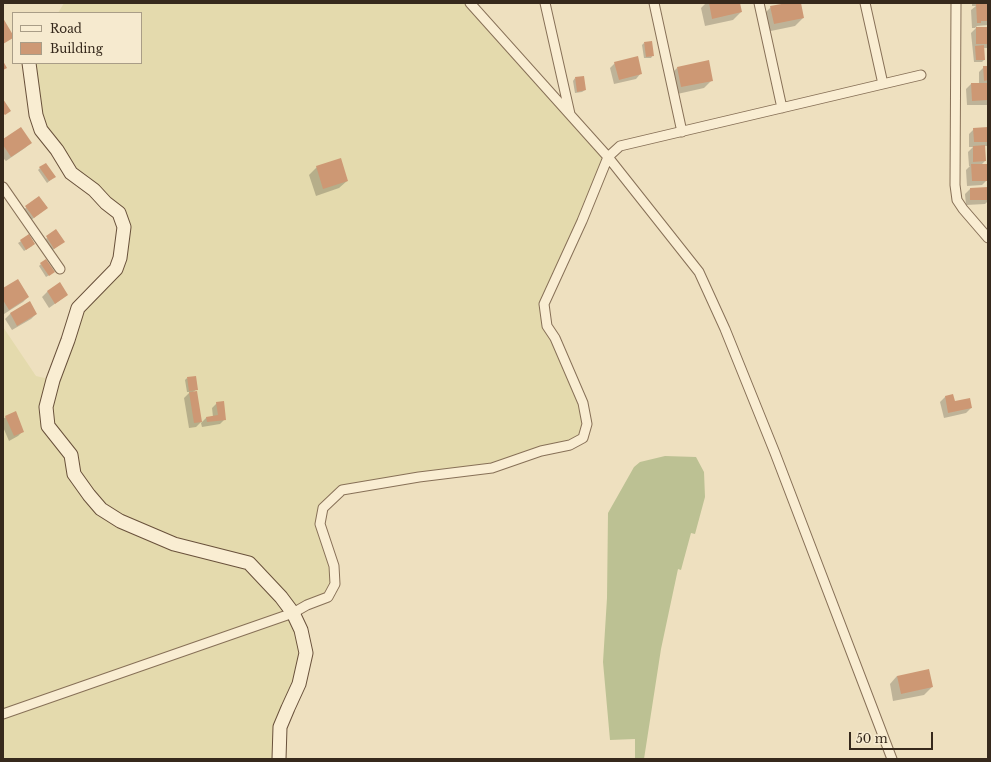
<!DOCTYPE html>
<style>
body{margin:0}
#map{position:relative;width:991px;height:762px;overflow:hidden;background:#eee0bf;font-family:"Libre Baskerville",serif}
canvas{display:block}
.frame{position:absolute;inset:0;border:4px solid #36291c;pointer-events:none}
.legend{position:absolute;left:12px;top:12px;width:130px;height:52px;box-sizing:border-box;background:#f6eacf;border:1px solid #a99d87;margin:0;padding:5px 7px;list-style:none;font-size:12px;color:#36291c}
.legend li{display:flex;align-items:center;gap:8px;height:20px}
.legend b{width:20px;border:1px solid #a99d87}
.scale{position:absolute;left:849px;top:732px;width:84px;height:18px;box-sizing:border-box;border:2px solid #36291c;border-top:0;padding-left:5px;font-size:12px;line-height:14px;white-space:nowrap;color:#36291c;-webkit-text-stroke:3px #f6eacf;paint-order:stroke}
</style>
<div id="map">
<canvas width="991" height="762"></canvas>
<div class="frame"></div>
<ul class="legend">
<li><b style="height:5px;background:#f9edd2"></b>Road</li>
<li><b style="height:11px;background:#cd9874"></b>Building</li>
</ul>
<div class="scale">50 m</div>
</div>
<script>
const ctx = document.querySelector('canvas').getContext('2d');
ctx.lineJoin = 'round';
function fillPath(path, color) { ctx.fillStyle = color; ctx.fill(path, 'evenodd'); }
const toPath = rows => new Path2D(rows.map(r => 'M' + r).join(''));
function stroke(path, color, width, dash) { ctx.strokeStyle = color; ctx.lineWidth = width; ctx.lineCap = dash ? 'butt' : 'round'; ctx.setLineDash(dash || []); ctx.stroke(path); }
const farmland = toPath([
 [64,3,470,3,608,157,544,304,547,326,583,403,583,438,514,460,342,490,323,508,320,524,334,566,328,597,293,613,306,653,288,708,279,759,3,759,3,327,36,376,53,380,78,308,116,269,124,227,106,203,41,130,29,63,141,63,141,13,58,13]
]);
const cemetery = toPath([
 [665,456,696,457,704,472,705,497,695,534,691,533,681,570,678,569,661,649,644,759,635,759,635,739,610,740,603,662,607,598,608,513,634,467,640,462]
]);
const shadow = toPath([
 [706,3,739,3,741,12,733,20,705,26,701,8],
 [792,3,800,3,803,18,795,26,766,32,763,15,771,7],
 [972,3,988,3,988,25,977,26,975,28,972,28,971,10,976,6,972,6],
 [976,28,988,28,988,48,984,48,984,60,982,62,974,62,971,33],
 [644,43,653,55,651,58,644,58,642,45],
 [615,63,641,73,636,79,614,84,610,68],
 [984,67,988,67,988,105,967,105,966,89,971,84,979,84,979,72],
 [677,68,712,80,704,88,673,95,670,75],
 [575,78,585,90,582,92,575,93,573,81],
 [988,128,988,146,984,146,985,161,981,165,987,180,982,185,967,186,966,170,970,166,969,166,968,152,973,147,969,147,969,134,974,129],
 [3,141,30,143,25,148,6,161,3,158],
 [317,167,347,181,339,188,316,196,309,175],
 [40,168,52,179,47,183,38,170],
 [988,188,988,203,988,201,985,204,966,205,965,194,970,189],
 [39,197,47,207,29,222,21,212],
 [56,231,63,242,49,253,42,242],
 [29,236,32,246,24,251,18,243],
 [41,264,51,274,46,277,39,266],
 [60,284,67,295,49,308,42,297,47,292],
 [3,290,28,297,23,302,4,314],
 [29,302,36,314,31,319,12,330,5,319,10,314],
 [187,378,197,389,193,392,201,422,196,427,189,428,184,398,190,392,187,392,185,380],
 [952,396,954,402,971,408,966,413,944,418,940,402,945,397],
 [217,403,225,419,220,424,202,427,201,423,206,418,213,417,212,408],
 [6,417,23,431,18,436,9,441,3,427,3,419],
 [897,676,932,687,924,695,893,701,890,684]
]);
const building = toPath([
 [709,3,740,3,742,12,712,19],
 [787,3,801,3,804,18,774,24,770,6],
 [976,4,988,4,988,21,981,21,981,23,977,23],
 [3,18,13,35,13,38,3,44],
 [976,27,988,27,988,44,976,44],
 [652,41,654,56,646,57,644,42],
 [984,45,985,60,976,60,975,46],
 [638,56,642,74,619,80,614,62],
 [709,60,713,81,681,87,677,67],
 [3,61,7,68,3,70],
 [983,66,988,66,988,80,984,81],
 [584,76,586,90,577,92,575,77],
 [971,83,988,83,988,100,972,101],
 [3,99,11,111,5,115,3,113],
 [21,127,32,143,11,157,3,145,3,139],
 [988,127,988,142,974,142,973,128],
 [985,145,986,161,973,162,973,146],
 [341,158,348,181,323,189,316,166],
 [46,163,56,177,49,181,39,167],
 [971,164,988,164,988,181,972,181],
 [988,187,988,200,970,200,970,188],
 [39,196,48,208,34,218,25,206],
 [56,229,65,242,54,249,46,236],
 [29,234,35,244,26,250,20,240],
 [46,259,55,272,49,276,40,263],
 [18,279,29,297,9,310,3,300,3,288],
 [60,282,68,295,55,304,47,291],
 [30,301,37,314,17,326,10,313],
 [196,376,198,390,189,391,187,377],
 [197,391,202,422,194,423,189,392],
 [953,394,955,401,970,398,972,408,948,413,945,396],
 [224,401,226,420,207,422,206,417,218,415,216,402],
 [16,411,24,432,14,436,5,416],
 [929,669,933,687,901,694,897,676]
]);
const street = toPath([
 [470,3,608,157,699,272,725,329,775,453,892,759],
 [545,3,570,114],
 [654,3,682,132],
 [759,3,782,108],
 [865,3,883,84],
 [956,3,955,185,957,200,963,209,988,238],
 [3,187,60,269],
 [3,714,293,613,307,605,328,597,335,584,334,566,320,524,323,508,342,490,419,477,492,468,541,451,570,445,583,438,587,424,583,403,555,338,547,326,544,304,582,221,608,157,620,146,921,75]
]);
const secondary = toPath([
 [29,63,36,115,41,130,57,150,71,173,94,190,106,203,119,213,124,227,120,258,116,269,78,308,68,340,53,380,46,407,48,426,71,455,74,474,89,495,101,509,120,521,174,544,249,563,281,597,293,613,301,630,306,653,299,684,288,708,280,727,279,759]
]);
fillPath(farmland, '#e4daad');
fillPath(cemetery, '#bcc193');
fillPath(shadow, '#0003');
fillPath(building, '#cd9874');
stroke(street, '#877057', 11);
stroke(secondary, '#69513b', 15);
stroke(street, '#f9edd2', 9);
stroke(secondary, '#f9edd2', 13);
</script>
